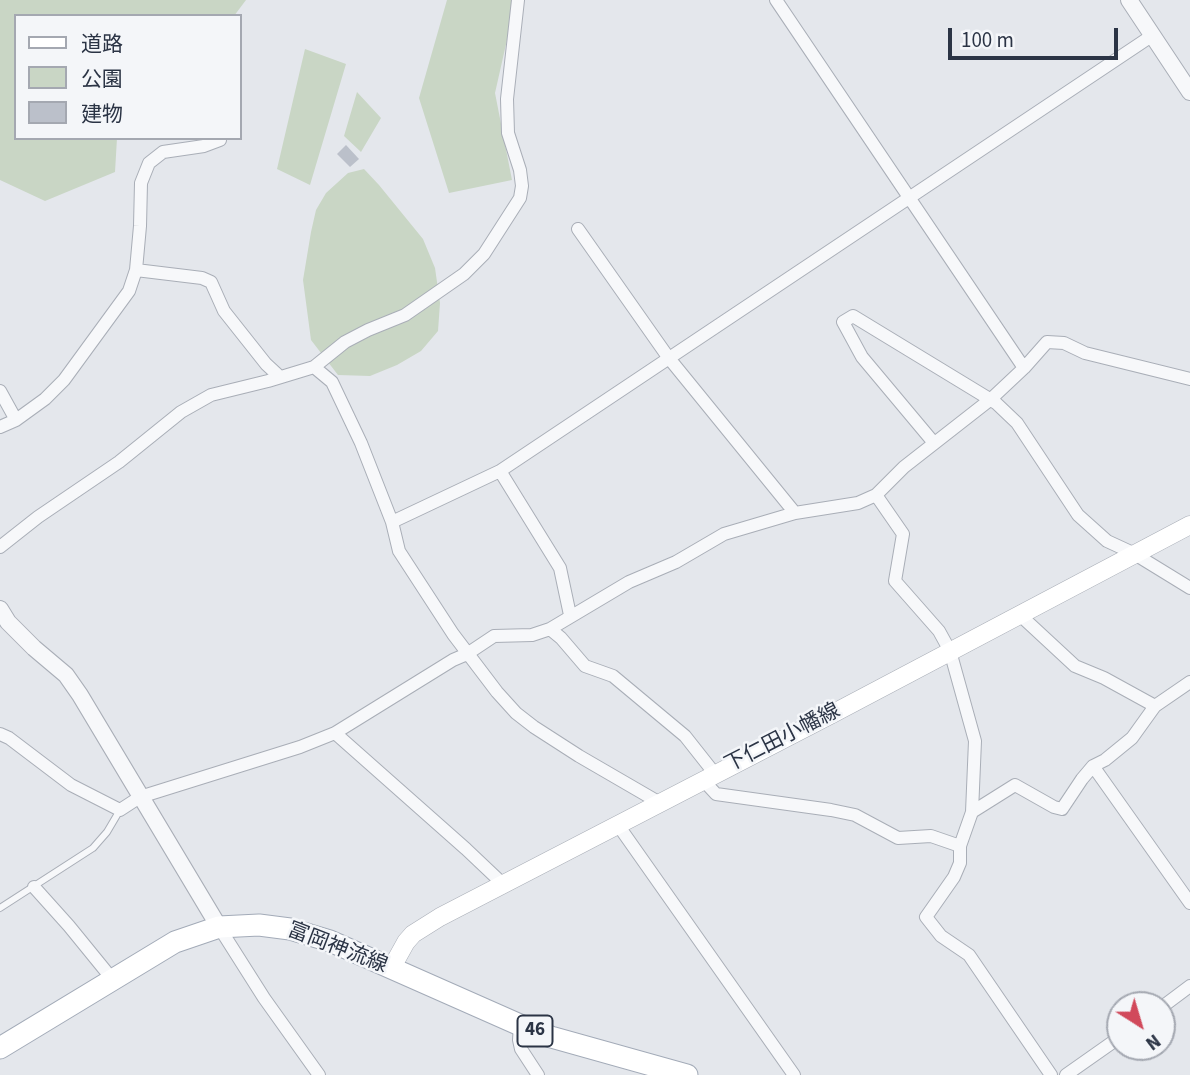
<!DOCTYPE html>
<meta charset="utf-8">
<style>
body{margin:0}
#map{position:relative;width:1190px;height:1075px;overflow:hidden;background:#e4e7ec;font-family:"Source Sans 3","Noto Sans JP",sans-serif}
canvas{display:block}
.legend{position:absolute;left:14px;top:14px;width:228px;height:126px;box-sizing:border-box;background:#f4f6f9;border:2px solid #a4a8b1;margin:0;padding:9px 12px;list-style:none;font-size:21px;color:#2b3445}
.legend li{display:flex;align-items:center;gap:14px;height:35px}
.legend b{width:35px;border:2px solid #a4a8b1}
.north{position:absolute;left:1106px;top:991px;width:70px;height:70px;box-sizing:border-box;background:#f4f6f9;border:2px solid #a4a8b1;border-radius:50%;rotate:143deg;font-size:19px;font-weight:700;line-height:28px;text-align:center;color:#2b3445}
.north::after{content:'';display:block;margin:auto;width:24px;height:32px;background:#d1495b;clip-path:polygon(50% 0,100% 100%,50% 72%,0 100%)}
.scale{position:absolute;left:948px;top:28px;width:170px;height:32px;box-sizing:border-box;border:4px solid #2b3445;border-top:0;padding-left:9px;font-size:21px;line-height:24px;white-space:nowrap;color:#2b3445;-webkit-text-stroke:5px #f4f6f9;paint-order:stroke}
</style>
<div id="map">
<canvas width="1190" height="1075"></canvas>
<ul class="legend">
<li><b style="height:9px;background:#fff"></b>道路</li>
<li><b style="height:19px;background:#c9d6c5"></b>公園</li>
<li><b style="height:19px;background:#bbc0ca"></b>建物</li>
</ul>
<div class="north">N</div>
<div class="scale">100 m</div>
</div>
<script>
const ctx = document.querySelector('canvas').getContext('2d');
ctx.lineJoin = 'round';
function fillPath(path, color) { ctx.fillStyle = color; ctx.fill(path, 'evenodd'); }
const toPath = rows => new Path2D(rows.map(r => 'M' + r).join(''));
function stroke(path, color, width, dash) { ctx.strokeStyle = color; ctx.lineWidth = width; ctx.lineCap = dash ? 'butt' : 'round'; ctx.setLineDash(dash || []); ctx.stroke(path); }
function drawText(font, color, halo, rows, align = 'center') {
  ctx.font = font + ' "Source Sans 3","Noto Sans JP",sans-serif'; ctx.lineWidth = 5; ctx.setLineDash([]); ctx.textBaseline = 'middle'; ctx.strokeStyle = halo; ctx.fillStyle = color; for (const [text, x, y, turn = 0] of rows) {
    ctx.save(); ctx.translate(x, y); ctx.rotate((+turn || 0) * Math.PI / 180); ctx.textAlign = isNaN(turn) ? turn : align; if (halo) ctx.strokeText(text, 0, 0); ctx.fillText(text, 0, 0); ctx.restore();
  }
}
const green = toPath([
 [0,0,246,0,234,16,16,16,16,138,117,138,115,172,45,201,0,180],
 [447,0,516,0,495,93,512,180,449,193,419,98],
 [305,49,346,64,310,185,277,169],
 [357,92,381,118,361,152,344,136],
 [364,169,379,185,423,239,435,268,440,303,438,331,421,351,397,365,370,376,338,375,311,340,303,280,311,232,316,210,326,193,348,173]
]);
const building = toPath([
 [346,145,359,159,350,167,337,154]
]);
const service = toPath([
 [0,908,93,848,107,832,120,810]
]);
const minor = toPath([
 [776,0,1024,368],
 [578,229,668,357,795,513],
 [136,270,202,278,211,282,224,311,266,364,280,377],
 [314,367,332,382,361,443,392,522,399,551,453,634,497,692,516,713,534,727,579,756,660,803],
 [0,391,16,420],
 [0,427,16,420,45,399,64,380,129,291,136,270,140,226,141,183,149,163,163,152,204,146,220,140],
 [934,443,862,357,843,322,853,316,996,403,1017,423,1078,515,1107,541,1133,553,1190,588],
 [500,471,560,568,570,615],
 [876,495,903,534,895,581,939,631,950,651,975,741,972,812,960,846,960,863,954,877,926,917,941,936,969,955,1051,1075],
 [392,522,500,471,1153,35],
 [0,547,38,517,119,462,181,412,211,395,268,381,314,367,345,342,368,330,405,315,464,274,484,254,520,198,522,186,520,170,508,133,507,99,518,0],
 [1020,615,1075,666,1104,678,1155,706],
 [550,629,561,638,585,666,613,676,685,736,715,774],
 [335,733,466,849,504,885],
 [0,734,9,738,71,785,120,810,140,797,300,747,335,733,453,660,467,654,494,636,532,635,550,629,629,582,676,562,724,534,795,513,858,503,876,495,904,467,991,399,1024,368,1047,342,1064,343,1085,353,1190,379],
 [1093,766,1190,903],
 [703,780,716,794,831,810,855,815,898,838,931,836,960,846],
 [972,812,1015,785,1054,807,1062,809,1082,779,1093,766,1105,760,1132,738,1155,706,1190,682],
 [618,825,794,1075],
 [34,887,69,926,113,980],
 [219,927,264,998,319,1075],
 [1162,1007,1190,986],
 [520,1025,519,1040,521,1049,538,1075],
 [1066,1075,1120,1037]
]);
const tertiary = toPath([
 [1129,0,1190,92],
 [0,609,8,622,34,648,66,675,80,695,219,927]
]);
const secondary = toPath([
 [391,969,406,942,413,934,440,917,834,713,1190,525]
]);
const primary = toPath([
 [0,1048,175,942,219,927,259,925,290,929,330,941,520,1025,551,1037,687,1075]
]);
const shields = [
 [535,1031,35]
];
const shieldNames = [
 ["46",535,1031]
];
const streetNames = [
 ["下仁田小幡線",783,739,-27],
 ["富岡神流線",337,949,21]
];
fillPath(green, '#c9d6c5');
fillPath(building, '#bbc0ca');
stroke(service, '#a9aeb7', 8);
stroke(minor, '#a9aeb7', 14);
stroke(tertiary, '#a9aeb7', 18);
stroke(secondary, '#a9aeb7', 19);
stroke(primary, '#a3abb8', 23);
stroke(service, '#f7f8fa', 6);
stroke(minor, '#f7f8fa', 12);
stroke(tertiary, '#f7f8fa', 16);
stroke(secondary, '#fff', 18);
stroke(primary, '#fff', 21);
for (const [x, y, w] of shields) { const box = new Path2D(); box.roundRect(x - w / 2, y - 15.5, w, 31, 5); ctx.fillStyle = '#f4f6f9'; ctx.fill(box); stroke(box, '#2b3445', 2); }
drawText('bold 19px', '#2b3445', null, shieldNames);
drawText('21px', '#2b3445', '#f4f6f9', streetNames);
</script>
